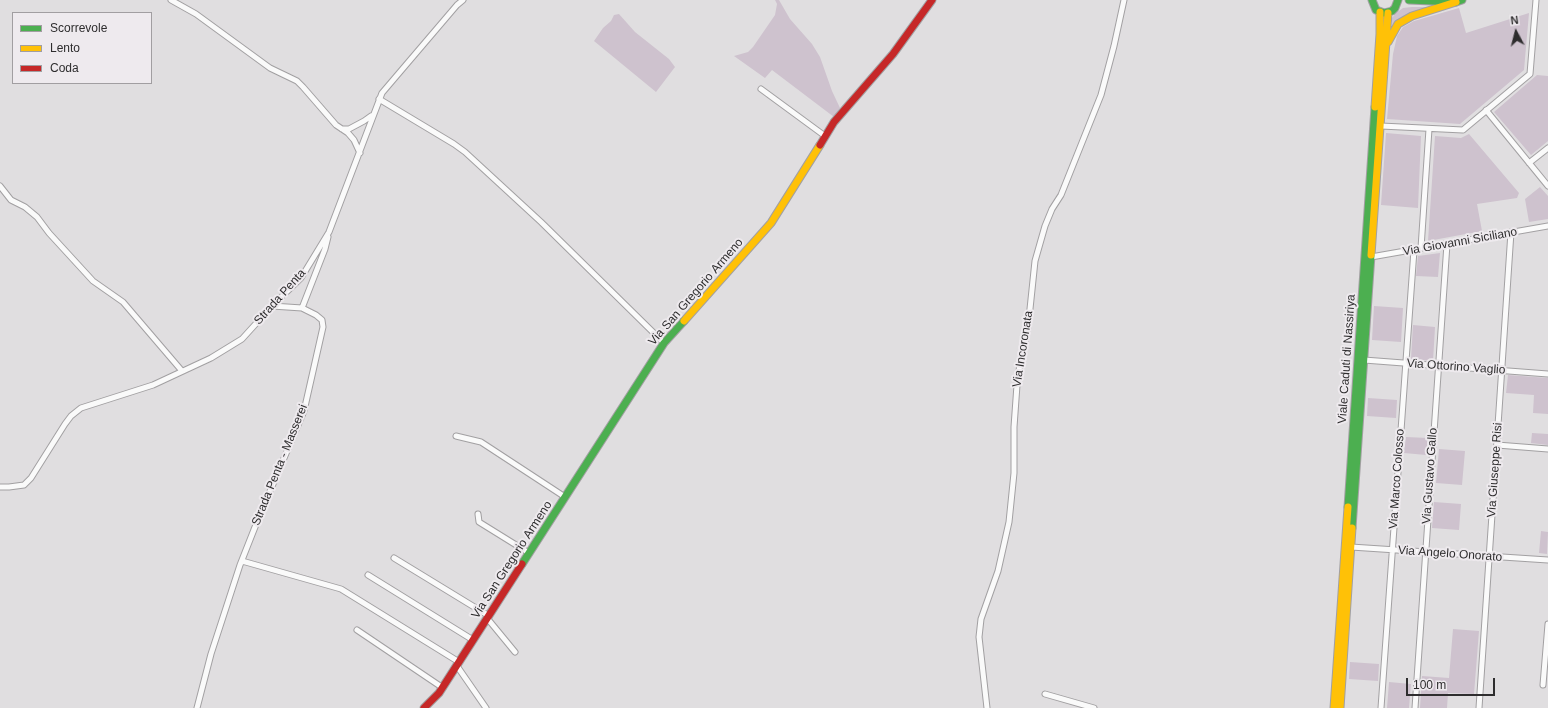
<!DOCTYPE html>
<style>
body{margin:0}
#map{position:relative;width:1548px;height:708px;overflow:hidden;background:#e0dee0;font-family:Helvetica,sans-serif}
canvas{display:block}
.legend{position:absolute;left:12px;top:12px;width:140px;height:72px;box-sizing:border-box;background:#eeeaee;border:1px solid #a19ea1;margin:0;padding:5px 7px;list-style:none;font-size:12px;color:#2e2d2e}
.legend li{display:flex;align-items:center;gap:8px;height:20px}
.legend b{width:20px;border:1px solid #a19ea1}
.north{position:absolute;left:1496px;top:12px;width:40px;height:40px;-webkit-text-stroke:3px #eeeaee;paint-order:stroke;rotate:353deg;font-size:11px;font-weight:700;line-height:16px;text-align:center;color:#2e2d2e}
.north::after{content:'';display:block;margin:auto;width:14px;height:18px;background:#2e2d2e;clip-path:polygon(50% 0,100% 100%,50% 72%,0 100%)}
.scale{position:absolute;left:1406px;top:678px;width:89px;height:18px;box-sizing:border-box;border:2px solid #2e2d2e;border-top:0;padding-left:5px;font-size:12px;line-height:14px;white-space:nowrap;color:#2e2d2e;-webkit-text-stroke:3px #eeeaee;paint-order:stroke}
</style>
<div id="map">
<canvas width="1548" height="708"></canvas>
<ul class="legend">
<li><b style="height:5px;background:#4caf50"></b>Scorrevole</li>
<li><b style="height:5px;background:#ffc107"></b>Lento</li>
<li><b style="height:5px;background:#c62828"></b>Coda</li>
</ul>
<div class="north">N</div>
<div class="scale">100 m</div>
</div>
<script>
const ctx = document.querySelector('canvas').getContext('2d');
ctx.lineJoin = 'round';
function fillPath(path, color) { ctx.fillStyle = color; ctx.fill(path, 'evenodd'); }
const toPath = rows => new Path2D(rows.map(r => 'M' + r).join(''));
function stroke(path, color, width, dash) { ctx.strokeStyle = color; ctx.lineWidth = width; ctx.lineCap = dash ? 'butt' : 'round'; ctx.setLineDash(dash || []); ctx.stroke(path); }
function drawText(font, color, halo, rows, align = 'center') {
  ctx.font = font + ' Helvetica,sans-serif'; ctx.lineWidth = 4; ctx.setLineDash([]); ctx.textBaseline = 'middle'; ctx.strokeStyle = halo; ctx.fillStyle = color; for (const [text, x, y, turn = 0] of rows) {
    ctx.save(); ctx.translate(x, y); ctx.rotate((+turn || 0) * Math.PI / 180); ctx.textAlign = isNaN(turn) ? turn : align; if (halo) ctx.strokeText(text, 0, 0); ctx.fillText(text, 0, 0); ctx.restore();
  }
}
const green = toPath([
 [775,0,779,0,790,19,812,44,820,57,832,91,840,108,834,117,772,70,765,78,734,56,748,52,753,47,775,15,777,4],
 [1412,7,1431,7,1409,14,1392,28,1392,18,1396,13,1403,8],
 [1459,8,1466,33,1529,13,1524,70,1460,124,1387,119,1393,54,1397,36,1403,27,1414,21],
 [619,14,635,32,669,59,675,67,656,92,594,41,603,28,611,21,614,15],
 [1537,75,1548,76,1548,141,1531,155,1494,112],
 [1386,133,1421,136,1418,208,1381,205],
 [1469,134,1519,193,1517,198,1477,204,1482,231,1428,241,1435,136,1461,138],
 [1540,187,1548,196,1548,219,1529,222,1525,199],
 [1440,253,1438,277,1416,276,1418,256],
 [1374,306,1403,308,1401,342,1372,340],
 [1413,325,1435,327,1433,361,1411,359],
 [1508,375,1548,378,1548,414,1533,413,1534,395,1506,393],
 [1368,398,1397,400,1396,418,1367,416],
 [1532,433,1548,434,1548,445,1531,443],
 [1406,437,1428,438,1426,455,1404,453],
 [1439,449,1465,451,1462,485,1436,483],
 [1434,502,1461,504,1459,530,1432,528],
 [1541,531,1548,532,1547,554,1539,553],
 [1453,629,1479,631,1474,694,1448,693,1447,708,1420,708,1422,676,1449,678],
 [1350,662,1379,664,1378,681,1349,679],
 [1389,682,1411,684,1409,708,1387,708]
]);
const street = toPath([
 [171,0,196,14,270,68,297,81,303,87,336,125,348,133,354,140,360,153],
 [761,89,825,136],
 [379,99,454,144,465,152,541,222,664,343],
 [1486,110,1548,186],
 [1381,126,1463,130,1530,74,1536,0],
 [342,129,349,129,364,121,371,116],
 [1529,163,1548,148],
 [0,186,11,200,25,207,37,217,49,233,93,281,123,302,182,371],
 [1421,248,1429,129],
 [1371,257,1548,226],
 [272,306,302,308],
 [1364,360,1548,374],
 [456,436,481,442,565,497],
 [1497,445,1548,449],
 [0,487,9,487,24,485,31,478,65,424,71,416,81,408,153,385,211,358,242,339,272,306,301,278,329,232,382,93,457,5,463,0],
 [478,514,479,522,529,553],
 [1351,547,1548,560],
 [394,558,489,616],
 [242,561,341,589,459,662],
 [368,575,473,640],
 [487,618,515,652],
 [357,630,443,688],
 [457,666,486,708],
 [1543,685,1548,624],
 [1045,694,1094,708],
 [197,708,211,654,240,565,257,522,304,411,323,327,322,320,316,315,302,308,325,249,328,237],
 [987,708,979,637,981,619,998,571,1009,522,1014,473,1014,427,1017,385,1020,364,1028,328,1035,261,1045,226,1052,209,1061,195,1101,95,1114,46,1124,0],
 [1381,708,1414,250],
 [1415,708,1447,244],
 [1479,708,1511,232]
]);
const fast = toPath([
 [1372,0,1376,10,1384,13,1392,11,1395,8,1398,0],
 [1409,0,1456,2,1462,0],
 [1348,507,1375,107],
 [1352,528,1371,255],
 [522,564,664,343,684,321]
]);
const slow = toPath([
 [1388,42,1398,24,1412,16,1456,2],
 [1375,107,1380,34,1380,12],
 [1371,255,1388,13],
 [684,321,771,223,820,145],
 [1334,708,1348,507],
 [1340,708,1352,528]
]);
const jam = toPath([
 [820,145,834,122,893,54,932,0],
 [424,708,439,693,522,564]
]);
const streetNames = [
 ["Via Giovanni Siciliano",1460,242,-10],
 ["Via San Gregorio Armeno",696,292,-49],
 ["Strada Penta",280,297,-48],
 ["Via Incoronata",1023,349,-81],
 ["Viale Caduti di Nassiriya",1347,359,-86],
 ["Via Ottorino Vaglio",1456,367,4],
 ["Strada Penta - Masserei",280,465,-68],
 ["Via Giuseppe Risi",1495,470,-86],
 ["Via Gustavo Gallo",1430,476,-86],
 ["Via Marco Colosso",1397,479,-86],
 ["Via Angelo Onorato",1450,554,4],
 ["Via San Gregorio Armeno",512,560,-57]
];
fillPath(green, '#cec2ce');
stroke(street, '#a2a0a2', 7);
stroke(fast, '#a2a0a2', 9);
stroke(slow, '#a2a0a2', 9);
stroke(jam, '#a2a0a2', 9);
stroke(street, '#fafafa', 5);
stroke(fast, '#4caf50', 7);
stroke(slow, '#ffc107', 7);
stroke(jam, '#c62828', 7);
drawText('12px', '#2e2d2e', '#eeeaee', streetNames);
</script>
